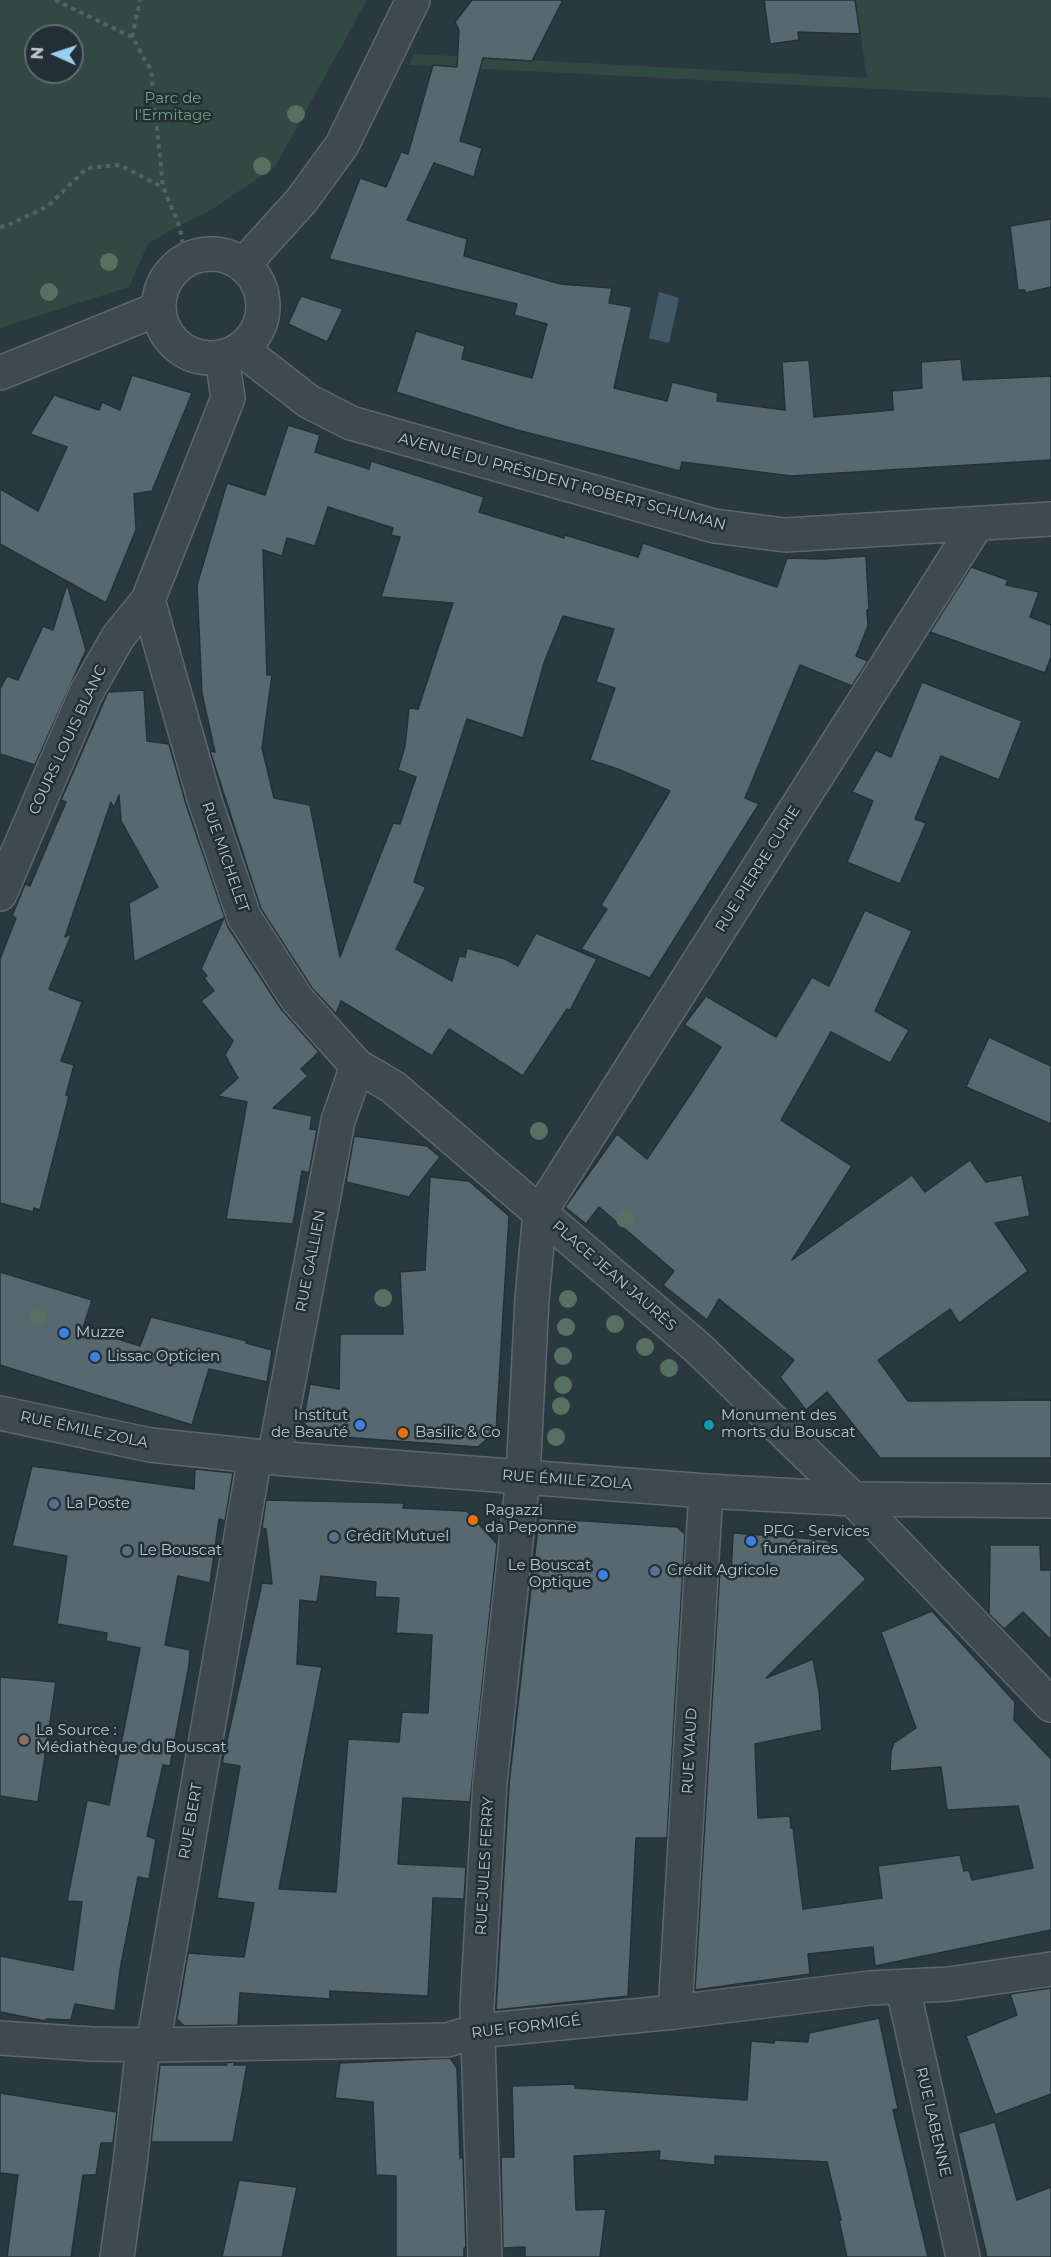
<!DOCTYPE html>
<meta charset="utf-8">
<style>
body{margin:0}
#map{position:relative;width:1051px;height:2257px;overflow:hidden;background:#2a3940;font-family:Montserrat,sans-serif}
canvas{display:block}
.north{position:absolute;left:24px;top:24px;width:60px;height:60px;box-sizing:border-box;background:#222f36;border:2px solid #5f6b71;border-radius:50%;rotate:273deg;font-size:16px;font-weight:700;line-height:24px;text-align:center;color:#bbc4ca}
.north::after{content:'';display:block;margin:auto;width:21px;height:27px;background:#9ccfee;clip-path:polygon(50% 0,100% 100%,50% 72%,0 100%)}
</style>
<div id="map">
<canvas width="1051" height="2257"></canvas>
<div class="north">N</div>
</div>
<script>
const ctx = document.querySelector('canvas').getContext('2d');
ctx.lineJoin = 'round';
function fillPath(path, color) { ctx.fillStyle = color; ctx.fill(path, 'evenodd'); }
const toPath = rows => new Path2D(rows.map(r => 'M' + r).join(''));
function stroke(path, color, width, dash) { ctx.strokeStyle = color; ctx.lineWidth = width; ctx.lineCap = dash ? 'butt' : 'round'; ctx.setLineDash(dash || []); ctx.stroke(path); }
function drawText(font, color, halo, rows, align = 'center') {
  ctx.font = font + ' Montserrat,sans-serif'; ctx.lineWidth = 5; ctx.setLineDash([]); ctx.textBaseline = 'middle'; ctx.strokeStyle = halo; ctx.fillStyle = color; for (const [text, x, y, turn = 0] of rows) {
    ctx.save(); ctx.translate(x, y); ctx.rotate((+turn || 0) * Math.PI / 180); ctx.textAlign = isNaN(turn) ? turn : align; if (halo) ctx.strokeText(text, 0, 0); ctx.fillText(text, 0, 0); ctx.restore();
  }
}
const green = toPath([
 [0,0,367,0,275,167,208,212,172,229,148,244,129,287,0,328],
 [36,36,72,36,72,72,36,72],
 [855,0,1051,0,1051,98,409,65,414,54,867,78]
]);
const water = toPath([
 [659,292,679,298,669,343,649,338]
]);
const building = toPath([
 [472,0,563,0,532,61,483,58,460,141,482,148,474,177,434,163,407,220,467,239,464,256,560,284,612,288,609,303,632,307,614,388,667,401,672,382,718,393,717,401,785,410,782,362,809,360,814,417,893,410,892,391,922,388,921,362,961,359,963,380,1051,376,1051,460,791,476,682,462,680,471,517,430,396,392,416,331,465,346,462,359,532,378,547,324,514,315,517,304,329,259,360,178,386,187,401,152,408,154,433,65,457,67,459,30,455,22,472,0],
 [764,0,855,0,860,34,798,32,799,40,770,44,764,0],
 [1051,219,1051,287,1025,293,1025,290,1018,290,1010,226,1051,219],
 [301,296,343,309,327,342,288,324,301,296],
 [132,375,192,393,152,491,134,494,136,530,106,603,0,544,0,489,38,511,67,447,30,434,54,395,99,410,102,402,120,410,132,375],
 [288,425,320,435,315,452,369,469,371,461,425,478,484,497,479,512,564,538,565,535,638,557,643,543,777,587,787,558,823,559,866,556,869,609,867,610,868,626,856,656,868,661,852,686,800,665,745,798,759,804,650,978,581,949,607,909,601,905,670,791,618,769,590,760,615,688,596,682,614,629,563,616,544,663,523,738,467,719,414,882,426,887,396,949,452,981,459,956,465,957,467,948,505,959,518,966,536,933,597,959,570,1010,567,1009,523,1076,449,1029,432,1056,341,1001,336,1014,312,988,261,909,210,751,215,752,202,694,197,585,227,483,265,495,288,425],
 [328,507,393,528,391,535,400,537,381,597,453,603,418,709,409,708,405,746,398,770,416,777,400,824,393,823,340,957,310,805,274,798,262,748,272,675,267,675,263,550,282,556,287,538,315,546,328,507],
 [971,567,1008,580,1006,585,1039,592,1030,617,1051,625,1051,657,1045,673,930,632,971,567],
 [67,584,86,650,35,765,0,754,0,689,7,676,18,680,43,626,53,630,67,584],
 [922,682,1022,721,999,780,941,756,915,819,926,823,900,884,847,862,873,801,852,792,876,750,891,757,922,682],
 [144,690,147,741,169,744,186,804,228,927,281,1009,319,1052,301,1069,308,1076,273,1108,312,1116,310,1129,317,1130,309,1173,302,1171,293,1224,226,1219,247,1102,218,1096,238,1078,225,1055,233,1041,201,1001,214,991,204,978,207,976,201,969,224,918,134,962,129,903,158,887,121,821,119,795,114,808,111,802,65,937,72,933,49,989,82,1002,61,1061,74,1065,66,1095,69,1096,40,1210,34,1208,33,1212,0,1203,0,959,16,918,12,916,25,884,30,886,47,846,66,802,61,800,108,692,144,690],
 [865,910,912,931,875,1011,909,1030,890,1063,831,1032,781,1120,852,1166,792,1260,912,1175,925,1192,970,1160,986,1182,1022,1175,1030,1216,995,1223,1028,1271,959,1323,950,1309,878,1360,908,1401,1051,1400,1051,1458,880,1458,827,1392,806,1410,780,1377,794,1360,719,1299,707,1320,663,1285,674,1271,599,1207,586,1224,565,1207,617,1134,647,1159,692,1092,721,1047,684,1025,706,996,776,1037,812,977,829,986,865,910],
 [989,1037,1051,1066,1051,1124,966,1087,989,1037],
 [354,1136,427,1146,440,1157,409,1197,346,1182,354,1136],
 [430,1177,469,1181,509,1216,496,1431,478,1447,315,1435,303,1422,310,1384,339,1389,340,1334,403,1334,400,1272,425,1270,430,1177],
 [0,1272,92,1300,83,1328,140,1346,151,1317,247,1341,246,1343,272,1350,267,1382,209,1369,192,1425,0,1365,0,1272],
 [32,1466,194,1489,195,1469,233,1473,225,1521,219,1519,210,1583,178,1576,165,1645,190,1650,189,1665,170,1766,163,1765,147,1836,156,1839,149,1879,138,1877,120,1970,115,2011,75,2004,71,2020,46,2019,45,2021,0,2012,0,1956,73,1970,82,1902,67,1901,87,1800,109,1805,140,1648,106,1641,107,1633,57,1624,67,1556,12,1546,32,1466],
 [266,1500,404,1503,403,1508,467,1511,497,1544,470,1802,403,1798,398,1864,466,1867,464,1899,433,1898,428,1996,330,1991,330,1999,240,1993,238,2025,184,2026,177,2019,188,1953,244,1957,254,1903,217,1898,240,1766,222,1763,262,1583,272,1584,266,1529,262,1528,266,1500],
 [321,1576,376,1582,375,1597,399,1598,396,1633,432,1635,428,1713,402,1712,399,1742,348,1739,336,1892,279,1889,322,1667,297,1664,300,1600,317,1602,321,1576],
 [539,1518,677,1527,685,1534,667,1838,636,1838,628,1996,496,2010,509,1784,539,1518],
 [733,1533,827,1540,866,1579,766,1678,813,1659,819,1691,822,1730,755,1744,758,1818,790,1816,791,1828,793,1828,803,1909,882,1898,878,1866,960,1855,964,1871,969,1870,972,1880,1033,1868,1018,1806,947,1810,941,1767,890,1771,891,1751,894,1743,916,1728,881,1632,932,1611,1015,1702,1014,1720,1051,1759,1051,1930,875,1966,873,1947,808,1954,810,1974,695,1990,720,1568,731,1577,733,1533],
 [990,1545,1040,1545,1041,1570,1051,1570,1051,1640,1023,1612,1004,1629,989,1614,990,1545],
 [0,1677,56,1682,38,1802,0,1796,0,1677],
 [1051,1988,1051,2094,995,2115,966,2036,1017,2015,1010,1994,1051,1988],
 [879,2018,898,2109,893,2110,928,2257,847,2257,839,2220,841,2220,827,2162,715,2156,715,2165,659,2160,660,2151,574,2156,576,2210,606,2209,600,2257,525,2257,525,2247,503,2248,501,2157,514,2157,512,2086,575,2084,575,2088,747,2100,751,2041,774,2043,775,2040,808,2042,809,2033,879,2018],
 [450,2058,457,2068,460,2158,463,2158,466,2248,464,2248,464,2257,396,2257,396,2176,376,2175,373,2102,335,2098,340,2063,450,2058],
 [234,2062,234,2065,247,2065,233,2142,151,2142,160,2065,227,2065,224,2063,234,2062],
 [0,2093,117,2112,113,2143,101,2143,96,2175,83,2175,71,2257,7,2257,18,2175,0,2173,0,2093],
 [995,2122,1017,2200,1051,2187,1051,2257,987,2257,958,2133,995,2122],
 [239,2180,297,2187,282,2257,222,2257,239,2180]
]);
const path = toPath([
 [55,0,132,37,151,70,163,187,179,225,186,259],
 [132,37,140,0],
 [0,227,6,226,48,206,87,168,120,165,162,187]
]);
const minor = toPath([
 '159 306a52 52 0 1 1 104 0a52 52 0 1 1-104 0Z',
 [244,264,302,200,342,145,413,0],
 [241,349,308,401,351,423,714,526,785,535,1051,519],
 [0,373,158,309],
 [148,600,204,798,244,917,297,999,357,1066,393,1087,698,1348,853,1499,1051,1705],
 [0,894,86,693,118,637,148,600,228,398,222,358],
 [0,1413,150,1445,274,1458,706,1491,853,1499,1051,1501],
 [274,1458,338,1121,357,1066],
 [906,1986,906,2002,963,2257],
 [675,2012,706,1491],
 [0,2038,91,2044,153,2045,447,2040,477,2031,675,2012,870,1988,949,1984,1051,1969],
 [153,2045,255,1456],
 [117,2257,130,2164,143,2045],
 [485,2257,477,2007,490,1782,523,1477,532,1299,540,1212,976,525]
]);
const trees = [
 [296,114],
 [262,166],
 [109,262],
 [49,292],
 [539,1131],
 [625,1219],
 [383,1298],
 [568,1299],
 [38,1317],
 [615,1324],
 [566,1327],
 [645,1347],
 [563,1356],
 [669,1368],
 [563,1385],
 [561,1406],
 [556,1437]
];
const markers = [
 [64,1333,6,"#3f7fe0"],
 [95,1357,6,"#3f7fe0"],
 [360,1425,6,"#3f7fe0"],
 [709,1425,6,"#0f9aa8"],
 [403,1433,6,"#e8710a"],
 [54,1504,6,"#5c6f8a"],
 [473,1520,6,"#e8710a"],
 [334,1537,6,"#5c6f8a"],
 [751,1541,6,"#3f7fe0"],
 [127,1551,6,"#5c6f8a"],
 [655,1571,6,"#5c6f8a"],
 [603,1575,6,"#3f7fe0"],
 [24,1740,6,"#8d6e63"]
];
const parkNames = [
 ["Parc de",173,99],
 ["l'Ermitage",173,116]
];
const streetNames = [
 ["AVENUE DU PRÉSIDENT ROBERT SCHUMAN",562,482,15],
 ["COURS LOUIS BLANC",68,740,-65],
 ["RUE MICHELET",225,857,71],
 ["RUE PIERRE CURIE",758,869,-58],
 ["RUE GALLIEN",311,1261,-79],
 ["PLACE JEAN JAURÈS",614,1276,41],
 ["RUE ÉMILE ZOLA",84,1430,12],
 ["RUE ÉMILE ZOLA",567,1480,4],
 ["RUE VIAUD",690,1751,-87],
 ["RUE BERT",191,1821,-80],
 ["RUE JULES FERRY",485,1866,-87],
 ["RUE FORMIGÉ",526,2027,-7],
 ["RUE LABENNE",933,2122,77]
];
const poiNames = [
 ["Muzze",76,1333],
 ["Lissac Opticien",107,1357],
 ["Institut",348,1416,"right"],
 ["de Beauté",348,1433,"right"],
 ["Monument des",721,1416],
 ["morts du Bouscat",721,1433],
 ["Basilic & Co",415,1433],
 ["La Poste",66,1504],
 ["Ragazzi",485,1511],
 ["da Peponne",485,1528],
 ["PFG - Services",763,1532],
 ["funéraires",763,1549],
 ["Crédit Mutuel",346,1537],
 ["Le Bouscat",139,1551],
 ["Le Bouscat",591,1566,"right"],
 ["Optique",591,1583,"right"],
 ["Crédit Agricole",667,1571],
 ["La Source :",36,1731],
 ["Médiathèque du Bouscat",36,1748]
];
fillPath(green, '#324843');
fillPath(water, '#425a67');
fillPath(building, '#586870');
stroke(building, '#253138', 1.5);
stroke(minor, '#5c676d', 36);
stroke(path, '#516462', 4, [4.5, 4.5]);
stroke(minor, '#3e4a50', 33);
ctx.fillStyle = '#577061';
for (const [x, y] of trees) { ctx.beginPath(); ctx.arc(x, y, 9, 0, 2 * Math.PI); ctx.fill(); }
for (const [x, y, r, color] of markers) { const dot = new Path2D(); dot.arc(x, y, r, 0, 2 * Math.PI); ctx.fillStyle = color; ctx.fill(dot); stroke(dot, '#222f36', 2); }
drawText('15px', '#7c9d7c', '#222f36', parkNames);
drawText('15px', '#bbc4ca', '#222f36', streetNames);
drawText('15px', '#bbc4ca', '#222f36', poiNames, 'left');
</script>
